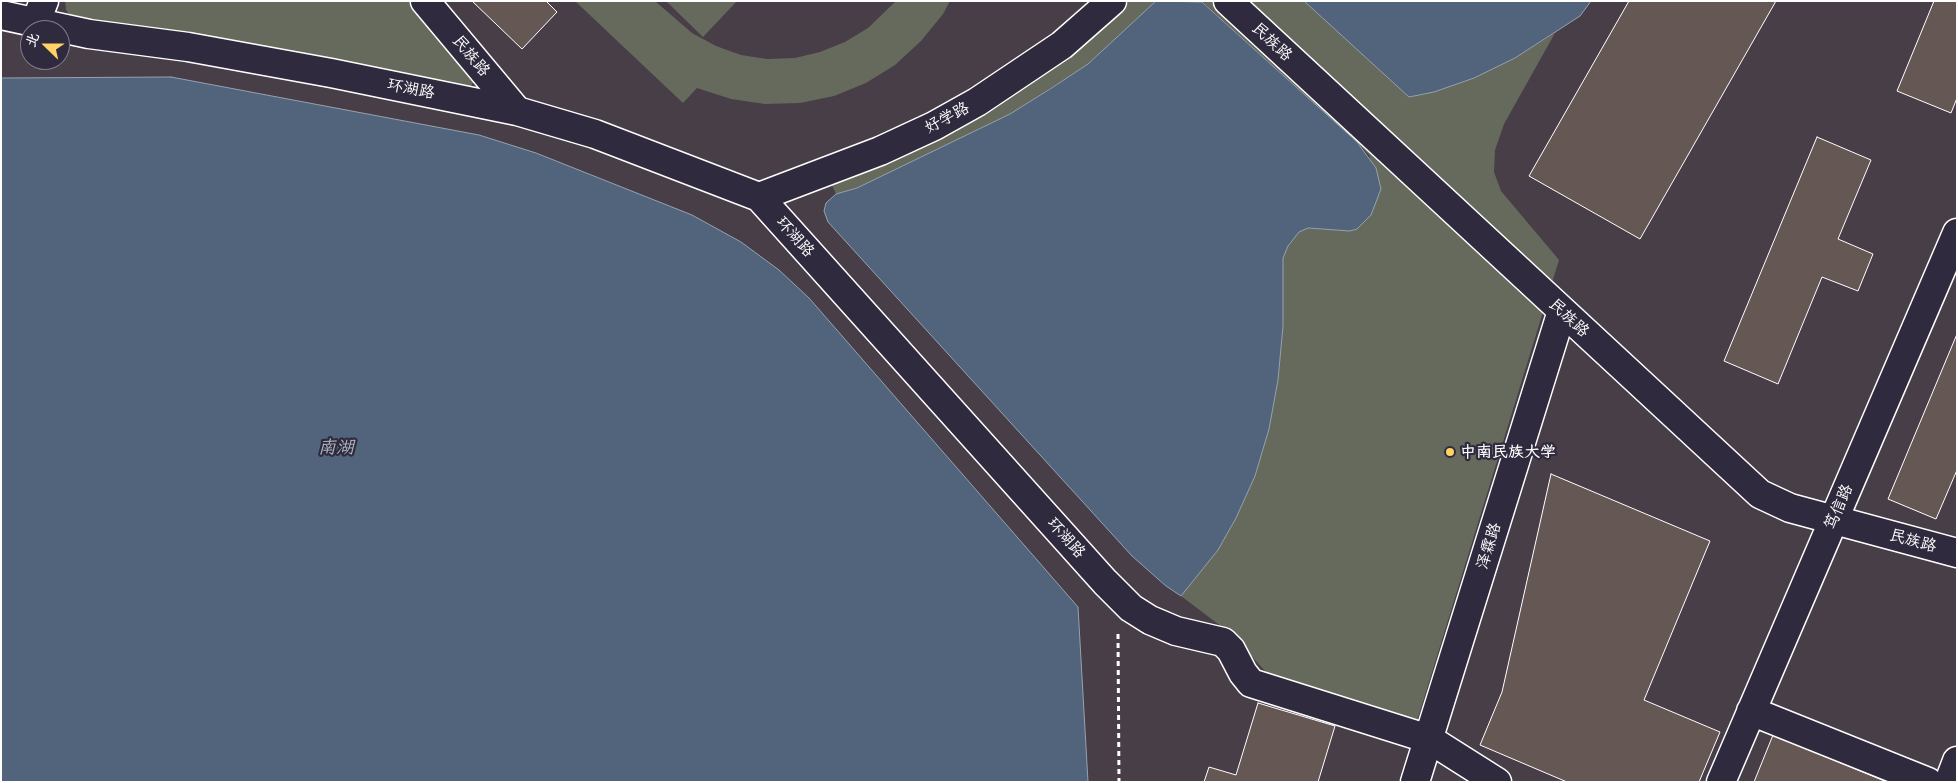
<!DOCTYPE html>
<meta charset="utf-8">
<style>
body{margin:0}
#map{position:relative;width:1958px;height:783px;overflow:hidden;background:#3a3342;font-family:Delius,"LXGW WenKai TC",sans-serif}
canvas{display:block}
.frame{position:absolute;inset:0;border:2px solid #fff;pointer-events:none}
.north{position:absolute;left:20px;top:20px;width:50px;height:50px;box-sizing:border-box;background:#2f2a3d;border:1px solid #827f8b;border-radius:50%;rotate:292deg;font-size:14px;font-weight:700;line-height:20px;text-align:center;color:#fff}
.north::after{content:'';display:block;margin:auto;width:18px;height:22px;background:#ffd166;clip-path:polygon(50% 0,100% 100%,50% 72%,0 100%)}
</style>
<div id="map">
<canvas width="1958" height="783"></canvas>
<div class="frame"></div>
<div class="north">北</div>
</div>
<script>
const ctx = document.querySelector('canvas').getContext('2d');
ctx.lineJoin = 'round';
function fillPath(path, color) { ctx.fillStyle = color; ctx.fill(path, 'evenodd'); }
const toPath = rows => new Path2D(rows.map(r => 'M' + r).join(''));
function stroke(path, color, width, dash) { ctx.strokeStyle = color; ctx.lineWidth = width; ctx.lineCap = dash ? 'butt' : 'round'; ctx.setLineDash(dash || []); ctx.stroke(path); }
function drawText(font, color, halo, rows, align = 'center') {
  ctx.font = font + ' Delius,"LXGW WenKai TC",sans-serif'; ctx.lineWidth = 4.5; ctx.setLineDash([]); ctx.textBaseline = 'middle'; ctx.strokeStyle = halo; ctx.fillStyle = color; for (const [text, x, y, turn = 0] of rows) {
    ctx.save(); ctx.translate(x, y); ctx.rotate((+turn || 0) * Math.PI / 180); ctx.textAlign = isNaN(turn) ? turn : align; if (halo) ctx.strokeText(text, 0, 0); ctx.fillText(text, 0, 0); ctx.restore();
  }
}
const built = toPath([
 [1,1,1957,1,1957,782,1088,782,1077,607,809,298,779,270,479,135,171,77,1,78],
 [30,30,60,30,60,60,30,60]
]);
const green = toPath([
 [65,1,415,1,475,79,470,88,73,19,66,10],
 [575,1,655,1,692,33,716,46,741,55,767,59,795,58,820,52,845,42,868,28,896,1,950,1,943,14,921,41,895,65,866,83,834,96,800,103,765,104,731,99,697,88,683,103],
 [666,1,737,1,703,37],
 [1130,1,1156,1,1088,64,1010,114,857,188,836,194,831,183,1076,49],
 [1202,1,1304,1,1409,97,1434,92,1474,78,1515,58,1555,33,1504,124,1495,150,1494,172,1501,191,1559,260,1417,721,1285,681,1267,673,1230,633,1181,596,1218,550,1236,518,1255,476,1269,429,1278,380,1283,326,1283,258,1288,246,1299,231,1308,228,1350,231,1370,156,1357,142]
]);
const water = toPath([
 [1156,1,1202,2,1357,142,1376,168,1381,189,1371,215,1357,229,1350,231,1308,228,1299,232,1288,246,1283,258,1283,326,1278,380,1269,429,1255,476,1236,518,1218,550,1181,596,1166,586,1132,556,828,222,824,211,826,203,836,194,857,188,1010,114,1050,89,1088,64,1156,1],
 [1304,1,1591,1,1580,16,1515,58,1474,78,1434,92,1409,97,1304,1],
 [171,77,479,135,536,153,692,215,741,242,779,270,809,298,1078,607,1088,782,1,782,1,78,171,77]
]);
const building = toPath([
 [472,1,546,1,557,12,522,49,472,1],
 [1629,1,1776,1,1640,239,1529,176,1629,1],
 [1934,1,1957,1,1957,98,1951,113,1897,91,1934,1],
 [1817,137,1871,160,1838,239,1873,254,1858,291,1822,277,1778,384,1724,361,1817,137],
 [1957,334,1957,470,1936,519,1888,499,1957,334],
 [1551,474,1710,541,1644,700,1720,732,1699,782,1567,782,1480,745,1502,692,1551,474],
 [1258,703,1335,726,1318,782,1204,782,1209,767,1236,775,1258,703],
 [1773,735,1887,782,1754,782,1773,735]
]);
const path = toPath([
 [1118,634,1119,782]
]);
const street = toPath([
 [425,1,517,111],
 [1228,1,1760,494,1790,508,1957,553],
 [1,15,89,34,188,47,331,73,517,111,595,134,759,197,1105,582,1131,608,1150,620,1176,631,1223,642,1231,650,1243,673,1251,683,1429,739,1497,782],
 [35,24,44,1],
 [759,197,880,151,934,126,977,102,1062,45,1112,1],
 [1751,711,1928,782],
 [1415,782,1562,311],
 [1721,782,1957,233],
 [1949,782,1957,761]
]);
const markers = [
 [1450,452,5,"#ffd166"]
];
const streetNames = [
 ["民族路",1272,42,43],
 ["民族路",471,56,50],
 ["环湖路",411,89,11],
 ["好学路",947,118,-28],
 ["环湖路",795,237,48],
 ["民族路",1569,318,43],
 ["笃信路",1839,507,-67],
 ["环湖路",1066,538,48],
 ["民族路",1913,541,15],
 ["泽霖路",1489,546,-73]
];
const poiNames = [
 ["中南民族大学",1460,452]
];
const waterNames = [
 ["南湖",336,448]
];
fillPath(built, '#473e47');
fillPath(green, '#666a5c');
fillPath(water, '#52647c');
stroke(water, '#97a2b0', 1);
fillPath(building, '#655854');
stroke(building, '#fff', 1);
stroke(street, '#fff', 31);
stroke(path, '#fff', 3, [5, 4]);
stroke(street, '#2f2a3d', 28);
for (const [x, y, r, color] of markers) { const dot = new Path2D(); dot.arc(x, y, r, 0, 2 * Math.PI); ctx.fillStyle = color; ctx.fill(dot); stroke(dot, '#2f2a3d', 2); }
drawText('16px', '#fff', '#2f2a3d', streetNames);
drawText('bold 16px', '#fff', '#2f2a3d', poiNames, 'left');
drawText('italic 18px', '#b1b9c4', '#2f2a3d', waterNames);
</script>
